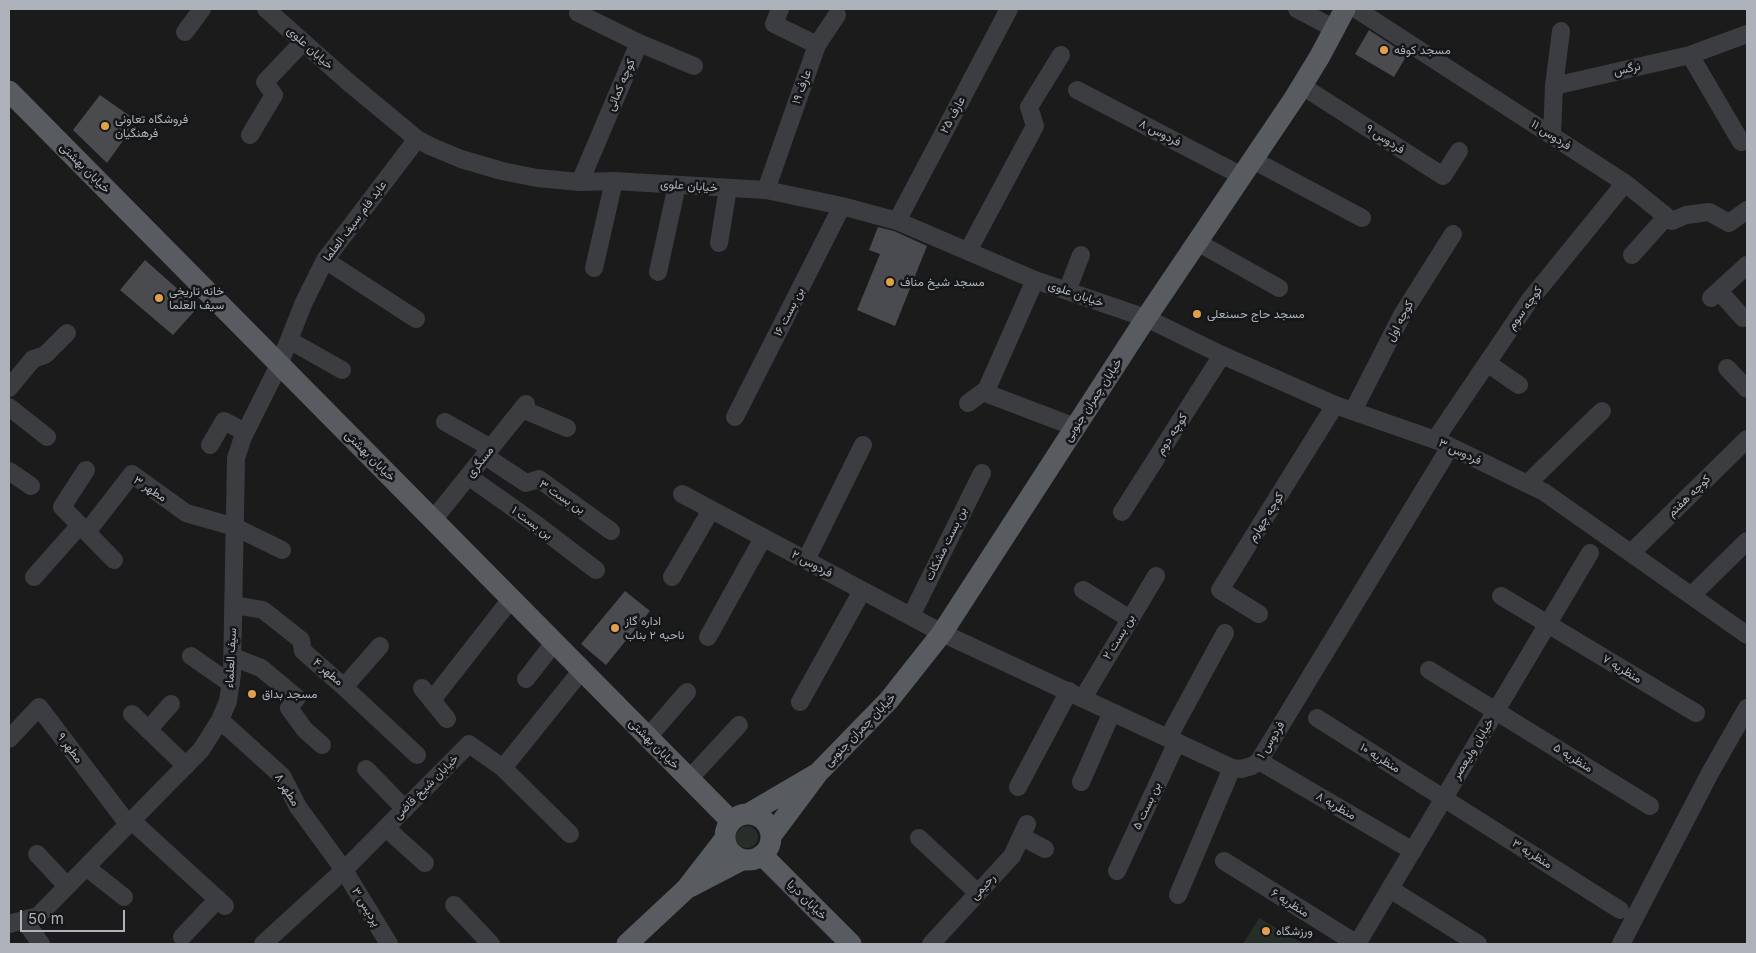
<!DOCTYPE html>
<meta charset="utf-8">
<style>
body{margin:0}
#map{position:relative;width:1756px;height:953px;overflow:hidden;background:#1b1b1c;font-family:Inter,sans-serif}
canvas{display:block}
.frame{position:absolute;inset:0;border:10px solid #aeb3bb;pointer-events:none}
.scale{position:absolute;left:20px;top:910px;width:105px;height:22px;box-sizing:border-box;border:2px solid #aeb3bb;border-top:0;padding-left:6px;font-size:15px;line-height:18px;white-space:nowrap;color:#aeb3bb;-webkit-text-stroke:4px #151618;paint-order:stroke}
</style>
<div id="map">
<canvas width="1756" height="953"></canvas>
<div class="frame"></div>
<div class="scale">50 m</div>
</div>
<script>
const ctx = document.querySelector('canvas').getContext('2d');
ctx.lineJoin = 'round';
function fillPath(path, color) { ctx.fillStyle = color; ctx.fill(path, 'evenodd'); }
const toPath = rows => new Path2D(rows.map(r => 'M' + r).join(''));
function stroke(path, color, width, dash) { ctx.strokeStyle = color; ctx.lineWidth = width; ctx.lineCap = dash ? 'butt' : 'round'; ctx.setLineDash(dash || []); ctx.stroke(path); }
function drawText(font, color, halo, rows, align = 'center') {
  ctx.font = font + ' Inter,Vazirmatn,sans-serif'; ctx.lineWidth = 5; ctx.setLineDash([]); ctx.textBaseline = 'middle'; ctx.strokeStyle = halo; ctx.fillStyle = color; for (const [text, x, y, turn = 0] of rows) {
    ctx.save(); ctx.translate(x, y); ctx.rotate((+turn || 0) * Math.PI / 180); ctx.textAlign = isNaN(turn) ? turn : align; if (halo) ctx.strokeText(text, 0, 0); ctx.fillText(text, 0, 0); ctx.restore();
  }
}
const green = toPath([
 '736 837a11 11 0 1 1 22 0a11 11 0 1 1-22 0Z',
 [1259,918,1304,944,1243,944]
]);
const building = toPath([
 [1369,30,1407,55,1394,77,1355,54],
 [100,95,137,121,107,163,73,130],
 [878,227,894,231,927,246,895,326,857,310,880,254,869,250],
 [145,260,198,307,173,335,120,290],
 [625,591,650,611,606,665,581,644]
]);
const minor = toPath([
 [266,9,347,81,417,139,430,146,461,159,502,171,537,178,580,182,614,181,766,190,842,206,897,221,1035,280,1146,318,1222,355,1335,405,1441,442,1544,492,1747,635],
 [580,9,578,13,639,43],
 [780,9,774,24,817,45],
 [1297,9,1335,29],
 [1356,9,1625,183,1672,221,1686,215,1709,212,1729,223,1747,210],
 [185,32,202,9],
 [1690,55,1741,142],
 [1302,86,1443,176,1459,151],
 [1554,86,1561,31],
 [1077,90,1242,176],
 [250,135,274,95,265,82,303,42],
 [1552,136,1554,86,1690,55,1747,34],
 [1253,160,1362,218],
 [580,182,639,43,694,66],
 [766,190,817,45,837,15],
 [897,221,1009,9],
 [1197,242,1279,288],
 [719,243,728,188],
 [968,251,1035,126,1029,107,1061,55],
 [1632,255,1666,217],
 [325,260,416,319],
 [594,268,614,181],
 [658,272,677,185],
 [1067,291,1081,255],
 [1719,291,1743,318],
 [1711,298,1747,265],
 [289,340,342,370],
 [1487,363,1519,385],
 [1727,368,1747,389],
 [9,388,33,359,45,355,67,333],
 [985,393,1035,280],
 [968,403,983,392,1075,427],
 [9,407,47,437],
 [522,409,567,428],
 [1353,411,1402,315,1453,234],
 [735,417,842,206],
 [445,422,491,448],
 [1435,440,1529,301,1625,183],
 [210,445,224,421,245,432],
 [485,456,526,483,539,479,611,531],
 [86,470,62,507,114,560],
 [9,471,31,486],
 [468,476,533,522,596,570],
 [1527,484,1602,411],
 [682,494,942,633,1232,768,1241,769,1252,766,1259,761,1450,447],
 [1122,512,1222,355],
 [433,520,526,404],
 [87,532,132,474,186,513,235,527,282,550],
 [1631,553,1747,439],
 [806,560,863,445],
 [34,577,80,525],
 [672,577,711,510],
 [1083,590,1130,619],
 [1692,595,1747,541],
 [1501,596,1696,713],
 [234,605,263,610,301,640,303,651,344,687,417,755],
 [1259,614,1220,590,1335,405],
 [911,616,982,473],
 [708,637,763,538],
 [191,656,231,684],
 [233,657,261,668,297,698,289,708,305,730,322,745],
 [1429,670,1650,806],
 [526,679,554,643],
 [344,687,380,646],
 [422,688,447,719],
 [1083,698,1156,576],
 [432,700,511,599],
 [800,702,862,591],
 [132,714,186,766],
 [1317,718,1620,910],
 [220,720,282,776,298,807,344,870,389,944],
 [148,730,171,704],
 [648,737,687,692],
 [1168,738,1225,633],
 [9,739,39,707,128,824],
 [1259,761,1413,851],
 [503,768,570,834],
 [366,769,405,809],
 [689,779,739,725],
 [1081,782,1112,712],
 [1018,787,1069,691],
 [132,821,225,906],
 [386,828,425,863],
 [1022,837,1045,849],
 [919,838,978,893],
 [37,854,67,886],
 [1224,861,1357,944],
 [86,867,124,897],
 [1117,871,1177,742],
 [1390,889,1478,944],
 [1178,895,1232,768],
 [454,905,491,944],
 [24,920,41,944],
 [9,924,38,916,201,750,220,720,228,701,232,674,236,458,243,437,279,365,304,302,325,260,417,139],
 [182,937,218,899],
 [263,944,344,870,469,744,503,768,582,670],
 [931,944,1012,856,1027,824],
 [1357,944,1590,553],
 [1621,944,1710,773,1747,708]
]);
const major = toPath([
 [9,91,731,821],
 [818,773,889,700,942,633,1146,318,1295,97,1320,56,1345,9],
 '725 837a23 23 0 1 1 46 0a23 23 0 1 1-46 0Z',
 [748,814,818,773,771,836],
 [724,840,686,889,742,860],
 [762,855,851,944],
 [627,944,686,889]
]);
const markers = [
 [1384,50,5,"#e2a04d"],
 [105,126,5,"#e2a04d"],
 [890,282,5,"#e2a04d"],
 [159,298,5,"#e2a04d"],
 [1197,314,5,"#e2a04d"],
 [615,628,5,"#e2a04d"],
 [252,694,5,"#e2a04d"],
 [1266,931,5,"#e2a04d"]
];
const streetNames = [
 ["خیابان علوی",310,48,42],
 ["نرگس",1627,69,-13],
 ["کوچه کمائی",621,85,-67],
 ["عارف ۱۹",802,87,-70],
 ["عارف ۲۵",953,115,-62],
 ["فردوس ۸",1160,133,27],
 ["فردوس ۱۱",1551,135,33],
 ["فردوس ۹",1385,139,33],
 ["خیابان بهشتی",85,168,45],
 ["خیابان علوی",689,186,4],
 ["عابد فام سیف العلما",355,221,-53],
 ["خیابان علوی",1076,294,19],
 ["کوچه سوم",1525,308,-54],
 ["بن بست ۱۶",789,312,-63],
 ["کوچه اول",1400,321,-62],
 ["خیابان چمران جنوبی",1093,400,-57],
 ["کوچه دوم",1172,434,-57],
 ["فردوس ۳",1460,452,25],
 ["خیابان بهشتی",370,456,45],
 ["مسگری",480,462,-51],
 ["مطهر ۳",150,489,33],
 ["کوچه هفتم",1689,496,-44],
 ["بن بست ۳",562,497,33],
 ["کوچه چهارم",1266,517,-58],
 ["بن بست ۱",532,523,36],
 ["بن بست مشکات",946,544,-64],
 ["فردوس ۲",812,564,28],
 ["بن بست ۲",1119,637,-59],
 ["سیف العلماء",231,658,-87],
 ["منظریه ۷",1622,669,31],
 ["مطهر ۴",328,672,41],
 ["خیابان چمران جنوبی",860,730,-46],
 ["فردوس ۱",1271,740,-58],
 ["خیابان بهشتی",654,744,45],
 ["مطهر ۹",70,748,53],
 ["خیابان ولیعصر",1473,749,-59],
 ["منظریه ۱۰",1380,758,32],
 ["منظریه ۵",1573,758,32],
 ["خیابان شیخ قاضی",426,787,-45],
 ["مطهر ۸",287,790,58],
 ["بن بست ۵",1147,806,-65],
 ["منظریه ۸",1336,806,30],
 ["منظریه ۳",1532,854,32],
 ["رحیمی",983,887,-47],
 ["خیابان دریا",807,900,45],
 ["منظریه ۶",1290,903,32],
 ["پردیس ۳",366,907,58]
];
const poiNames = [
 ["مسجد کوفه",1394,50],
 ["فروشگاه تعاونی",115,119],
 ["فرهنگیان",115,133],
 ["مسجد شیخ مناف",900,282],
 ["خانه تاریخی",169,291],
 ["سیف العلما",169,305],
 ["مسجد حاج حسنعلی",1207,314],
 ["اداره گاز",625,621],
 ["ناحیه ۲ بناب",625,635],
 ["مسجد بداق",262,694],
 ["ورزشگاه",1276,931]
];
fillPath(green, '#272e27');
fillPath(building, '#4a4b4f');
stroke(minor, '#3c3d41', 18);
stroke(major, '#585b60', 21);
for (const [x, y, r, color] of markers) { const dot = new Path2D(); dot.arc(x, y, r, 0, 2 * Math.PI); ctx.fillStyle = color; ctx.fill(dot); stroke(dot, '#151618', 2); }
drawText('12px', '#aeb3bb', '#151618', streetNames);
drawText('12px', '#aeb3bb', '#151618', poiNames, 'left');
</script>
